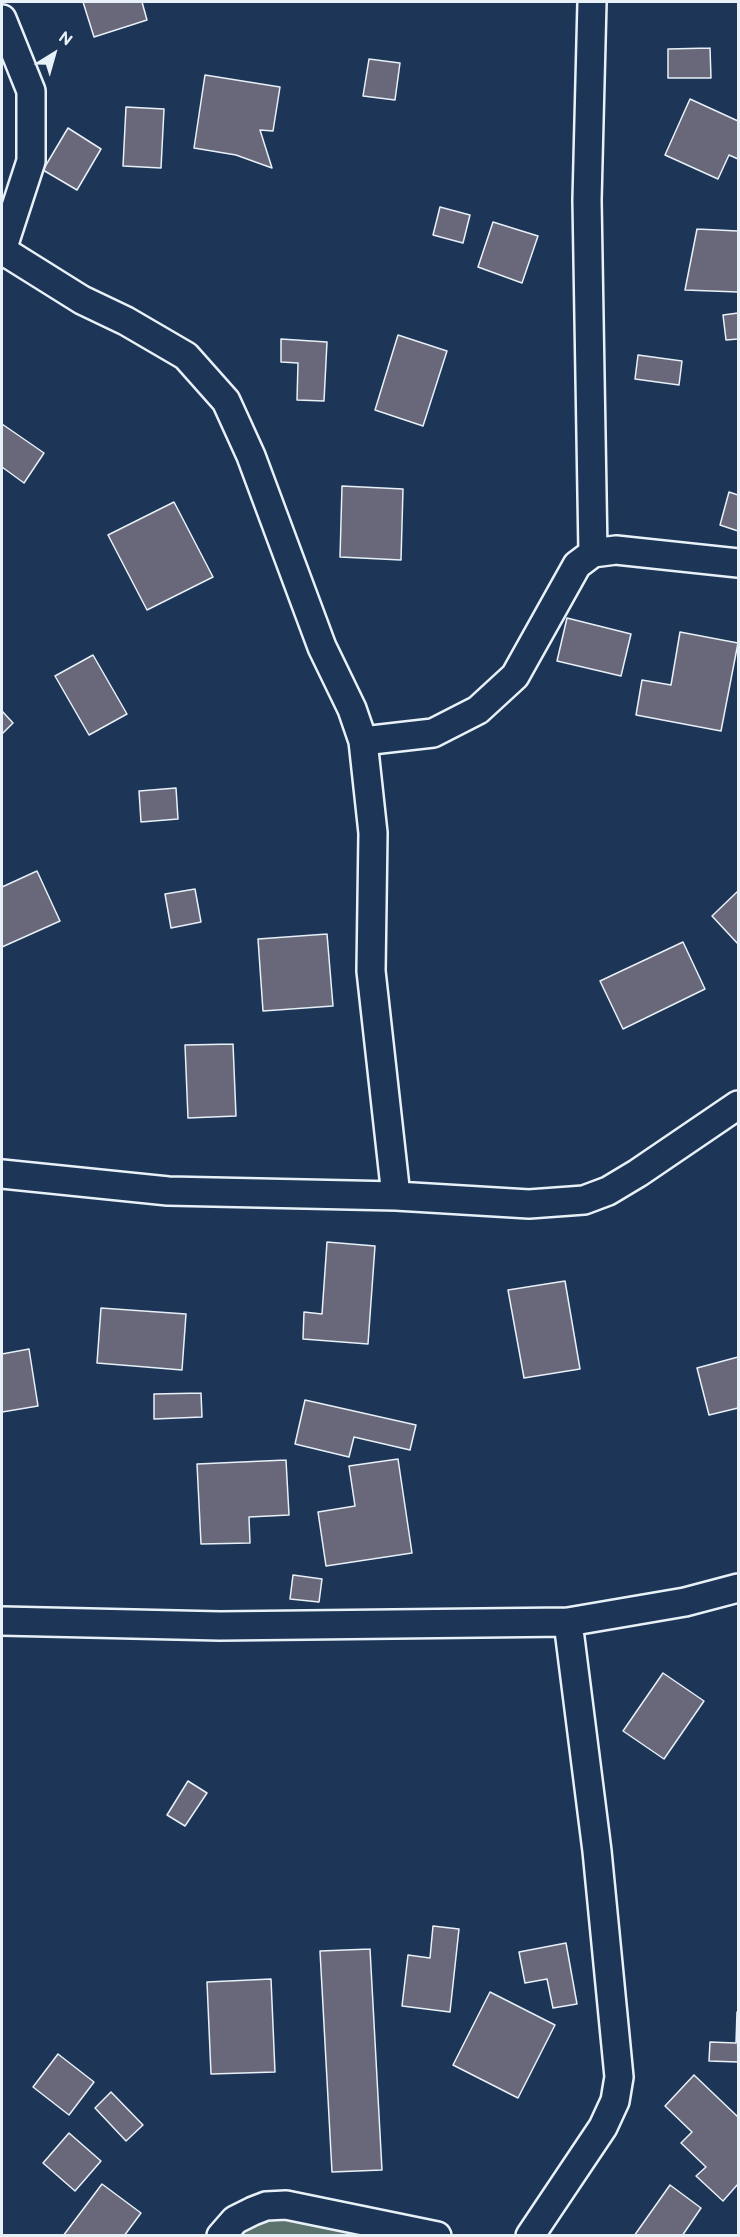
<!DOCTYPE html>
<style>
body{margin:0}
#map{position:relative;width:740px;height:2237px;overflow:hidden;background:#1d3557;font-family:"Balsamiq Sans",sans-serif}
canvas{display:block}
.frame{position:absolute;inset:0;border:3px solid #e8f1f8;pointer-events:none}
.north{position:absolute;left:24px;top:24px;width:60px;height:60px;-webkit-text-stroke:4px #1d3557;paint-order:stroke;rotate:37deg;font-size:16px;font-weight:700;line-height:24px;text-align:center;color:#e8f1f8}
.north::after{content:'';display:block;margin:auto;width:21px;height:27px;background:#e8f1f8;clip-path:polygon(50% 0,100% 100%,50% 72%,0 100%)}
</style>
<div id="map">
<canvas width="740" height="2237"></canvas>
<div class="frame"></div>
<div class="north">N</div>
</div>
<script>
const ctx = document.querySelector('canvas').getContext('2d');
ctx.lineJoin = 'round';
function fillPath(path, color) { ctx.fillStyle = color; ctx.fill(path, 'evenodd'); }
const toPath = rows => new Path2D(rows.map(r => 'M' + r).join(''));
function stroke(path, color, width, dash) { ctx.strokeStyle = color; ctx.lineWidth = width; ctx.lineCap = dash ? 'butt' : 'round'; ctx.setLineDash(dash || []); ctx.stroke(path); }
const green = toPath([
 [262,2215,371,2235,232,2236]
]);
const building = toPath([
 [83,2,142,2,147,20,94,37,83,2],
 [710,48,711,78,668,78,668,49,710,48],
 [369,59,400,63,395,100,363,96,369,59],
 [205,75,280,87,273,131,260,130,272,168,236,155,194,148,205,75],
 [690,99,738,121,738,159,729,155,718,179,665,155,690,99],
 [126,107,164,109,161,168,123,166,126,107],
 [68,128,101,149,77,190,43,170,68,128],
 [440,207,470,215,463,243,433,235,440,207],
 [493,222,538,236,522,283,478,267,493,222],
 [697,229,738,231,738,292,685,290,697,229],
 [738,313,738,339,726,340,723,315,738,313],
 [398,335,447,351,423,426,375,410,398,335],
 [281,339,327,342,324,401,297,400,298,363,281,362,281,339],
 [638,355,682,361,679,385,635,379,638,355],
 [2,424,44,453,24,483,2,467,2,424],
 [342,486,403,489,401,560,340,557,342,486],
 [729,492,738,495,738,531,720,525,729,492],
 [174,502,213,577,147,610,108,535,174,502],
 [567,618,631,634,621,676,557,661,567,618],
 [680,632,738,643,721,731,636,715,642,680,671,685,680,632],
 [93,655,127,714,89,735,55,676,93,655],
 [2,711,13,723,2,734,2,711],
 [176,788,178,819,141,822,139,791,176,788],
 [37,871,60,921,2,947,2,887,37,871],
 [195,889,201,922,171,928,165,894,195,889],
 [738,891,738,944,712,916,738,891],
 [327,934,333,1006,263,1011,258,939,327,934],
 [683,942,705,989,623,1029,600,981,683,942],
 [233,1044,236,1116,188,1118,185,1045,233,1044],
 [327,1242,375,1246,368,1344,303,1339,304,1312,322,1314,327,1242],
 [565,1281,580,1369,524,1378,508,1290,565,1281],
 [101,1308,186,1314,182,1370,97,1363,101,1308],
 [29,1349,38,1406,2,1412,2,1354,29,1349],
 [738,1357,738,1408,709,1415,697,1368,738,1357],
 [201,1393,202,1417,154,1419,154,1394,201,1393],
 [305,1400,416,1425,410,1450,354,1437,349,1457,295,1444,305,1400],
 [398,1459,412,1553,326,1566,318,1512,355,1506,349,1466,398,1459],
 [286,1460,289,1515,249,1517,250,1543,201,1544,197,1464,286,1460],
 [293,1575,322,1579,319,1602,290,1599,293,1575],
 [663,1673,704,1701,664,1759,623,1731,663,1673],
 [188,1781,207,1793,185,1826,167,1815,188,1781],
 [433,1926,459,1929,450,2012,402,2006,408,1955,430,1958,433,1926],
 [566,1943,577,2004,553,2008,547,1979,525,1983,519,1952,566,1943],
 [370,1949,382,2170,332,2172,320,1951,370,1949],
 [271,1979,275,2072,211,2074,207,1982,271,1979],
 [490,1992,555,2025,518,2098,453,2065,490,1992],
 [737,2012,738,2062,709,2061,710,2042,736,2043,737,2012],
 [58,2054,94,2082,69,2115,33,2087,58,2054],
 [694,2075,738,2117,738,2184,723,2201,696,2176,706,2167,681,2143,692,2132,665,2106,694,2075],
 [111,2092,143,2125,126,2141,95,2108,111,2092],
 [69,2133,101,2161,75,2191,43,2163,69,2133],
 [102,2184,141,2213,124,2236,63,2236,102,2184],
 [670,2185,701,2208,682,2236,634,2236,670,2185]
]);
const street = toPath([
 [592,2,587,200,593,553],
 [2,19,31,91,31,161,2,250],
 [2,250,82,300,126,321,186,356,226,401,251,456,322,647,352,709,363,741,373,833,371,971,396,1196],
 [363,741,433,733,478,710,515,676,577,565,593,553,616,550,738,563],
 [2,1174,168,1191,396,1196,529,1204,584,1200,608,1191,638,1173,738,1105],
 [2,1621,220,1626,568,1622,685,1602,738,1588],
 [221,2236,235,2220,253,2211,266,2206,286,2205,437,2236],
 [530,2236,603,2127,615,2101,619,2077,597,1851,568,1622]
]);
fillPath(green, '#5b726d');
fillPath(building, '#69687b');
stroke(building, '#e8f1f8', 1.5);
stroke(street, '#e8f1f8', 32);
stroke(street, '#1d3557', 27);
</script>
